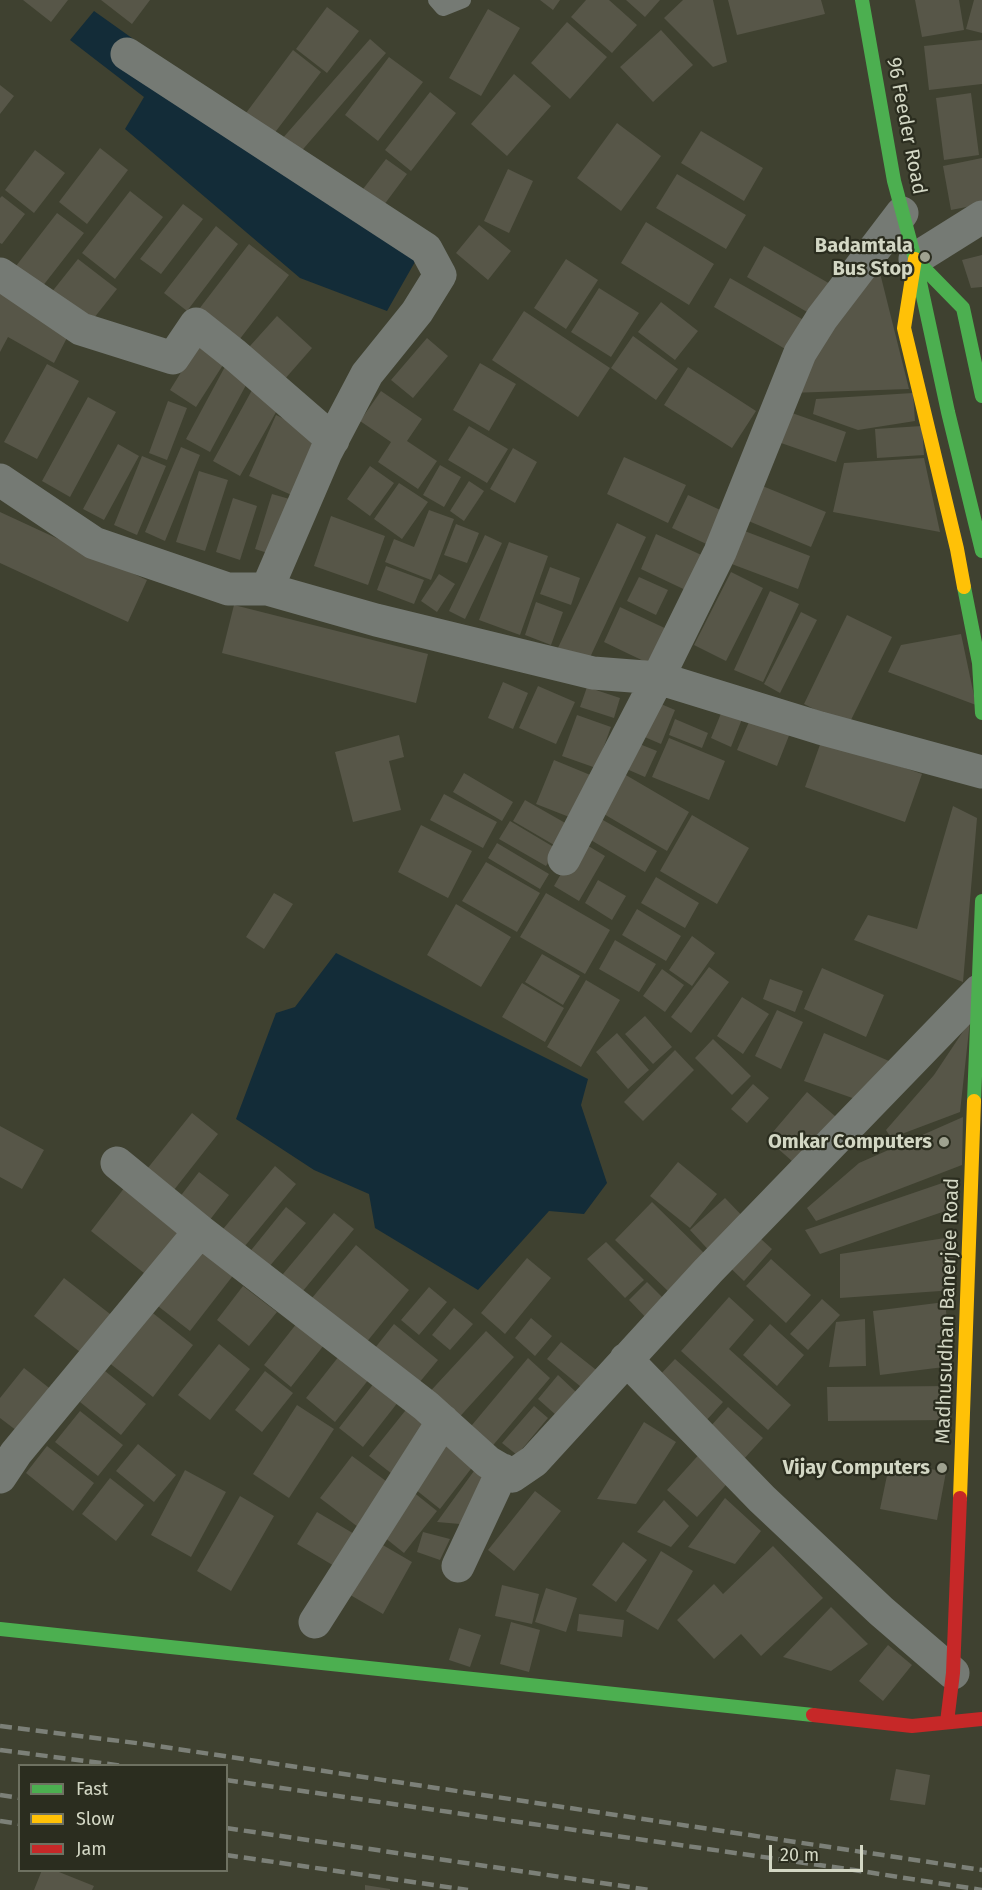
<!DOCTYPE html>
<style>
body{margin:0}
#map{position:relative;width:982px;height:1890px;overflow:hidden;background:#3f4130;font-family:"Fira Sans",sans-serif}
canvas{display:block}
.legend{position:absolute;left:18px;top:1764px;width:210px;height:108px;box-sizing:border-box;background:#2b2d1f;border:2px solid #6e7161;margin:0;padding:8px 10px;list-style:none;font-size:18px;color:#d3d7c4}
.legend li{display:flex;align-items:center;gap:12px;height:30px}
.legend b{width:30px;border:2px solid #6e7161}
.scale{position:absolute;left:769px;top:1845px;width:94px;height:27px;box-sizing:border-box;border:3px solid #d3d7c4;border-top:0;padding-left:8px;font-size:18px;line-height:21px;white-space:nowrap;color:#d3d7c4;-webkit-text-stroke:4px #2b2d1f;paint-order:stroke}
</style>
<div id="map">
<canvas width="982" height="1890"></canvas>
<ul class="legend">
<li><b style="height:8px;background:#4caf50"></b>Fast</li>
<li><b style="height:8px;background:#ffc107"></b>Slow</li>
<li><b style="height:8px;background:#c62828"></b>Jam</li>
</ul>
<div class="scale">20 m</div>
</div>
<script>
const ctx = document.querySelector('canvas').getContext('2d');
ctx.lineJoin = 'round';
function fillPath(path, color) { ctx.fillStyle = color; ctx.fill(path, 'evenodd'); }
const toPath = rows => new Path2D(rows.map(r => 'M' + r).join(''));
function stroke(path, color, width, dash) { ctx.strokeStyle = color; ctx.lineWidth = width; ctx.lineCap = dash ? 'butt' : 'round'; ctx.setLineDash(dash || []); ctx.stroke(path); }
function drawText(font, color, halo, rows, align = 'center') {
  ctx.font = font + ' "Fira Sans",sans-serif'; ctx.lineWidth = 4.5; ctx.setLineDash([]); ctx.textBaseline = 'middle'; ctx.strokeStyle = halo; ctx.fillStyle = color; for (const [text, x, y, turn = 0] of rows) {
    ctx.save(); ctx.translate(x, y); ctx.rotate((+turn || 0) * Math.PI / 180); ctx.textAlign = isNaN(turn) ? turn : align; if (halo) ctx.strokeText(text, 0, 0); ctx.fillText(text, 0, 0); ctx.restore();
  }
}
const water = toPath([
 [94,11,424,246,387,311,300,278,125,129,144,97,70,40],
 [336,953,588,1079,581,1105,607,1183,584,1214,549,1211,478,1290,375,1228,369,1194,314,1170,236,1119,276,1013,295,1007]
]);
const building = toPath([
 [23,0,68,0,51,22],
 [101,0,150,0,132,24],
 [540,0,560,0,553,10],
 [586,0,609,0,637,25,612,53,571,17],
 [626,0,660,0,645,17],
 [683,0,713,0,727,62,713,67,664,18],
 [728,0,821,0,825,14,737,35],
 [915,0,959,0,964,30,922,37],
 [974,0,982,0,982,33,966,29],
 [327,7,359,31,327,73,296,49],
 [488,9,520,28,481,96,449,78],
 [567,22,607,57,570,99,531,63],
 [661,30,693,65,653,102,620,67],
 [370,39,386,53,298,155,281,140],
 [982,40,982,84,929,90,924,46],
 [293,50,321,72,273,135,246,113],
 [389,57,423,82,378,141,345,115],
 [514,74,551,106,507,156,471,124],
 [0,85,14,96,0,114],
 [430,92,456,113,411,171,385,150],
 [971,93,979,155,944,160,936,98],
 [617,123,661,156,621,211,577,178],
 [701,131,763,168,744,201,681,163],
 [100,148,128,170,87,224,59,202],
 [35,150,65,173,34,213,5,190],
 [982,158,982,204,951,210,943,166],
 [386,159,407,174,381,209,360,193],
 [508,169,533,181,509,233,484,221],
 [677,174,746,215,726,249,656,208],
 [130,191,163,217,115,279,82,253],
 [2,196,25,214,2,244,0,243,0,198],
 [183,204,203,219,161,274,140,259],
 [57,213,84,233,42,287,16,266],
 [646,222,714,264,689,305,621,263],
 [479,225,511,251,488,280,456,253],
 [216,226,238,244,187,311,164,293],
 [249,244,289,275,236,344,196,313],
 [764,246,832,285,814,316,747,277],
 [982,255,982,287,971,288,962,260],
 [78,259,117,289,90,323,51,293],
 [566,259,598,280,566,329,534,308],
 [878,265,909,389,789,393],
 [730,278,809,323,792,353,714,307],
 [599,288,639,313,611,357,571,332],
 [0,291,71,330,54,363,8,337,0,352],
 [661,302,698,331,675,360,638,332],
 [524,311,610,368,578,417,492,360],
 [277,316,312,348,277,388,241,356],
 [633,336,678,369,656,400,611,368],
 [203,337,230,354,196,407,170,390],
 [427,338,448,356,413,398,391,380],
 [228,361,252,374,210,452,186,439],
 [480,363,516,384,489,431,453,410],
 [47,364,79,381,37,459,4,442],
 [688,367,756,411,732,448,664,405],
 [252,390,280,405,240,476,213,461],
 [381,391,422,419,407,441,437,461,418,489,378,462,391,442,360,421],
 [913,393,915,421,858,430,813,414,816,399],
 [88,397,116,412,70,497,42,481],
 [168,401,187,408,167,460,149,453],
 [792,413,846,432,836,462,781,443],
 [276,415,323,437,296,497,249,476],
 [469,426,508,449,487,483,448,460],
 [922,426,924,455,877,458,875,429],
 [118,444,139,456,104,520,83,509],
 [181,447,200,455,165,541,145,532],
 [513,448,537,462,515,503,490,489],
 [142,456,166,466,137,535,114,525],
 [624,457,686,485,668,523,607,494],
 [924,458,940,532,833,512,844,463],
 [440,465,461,477,444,507,423,495],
 [370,466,394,483,370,516,347,499],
 [199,471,228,480,205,551,176,542],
 [469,481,484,491,464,521,450,511],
 [399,483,428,502,402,539,374,519],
 [760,485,826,512,811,547,746,520],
 [272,494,293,500,277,556,255,549],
 [688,495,731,515,715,548,672,528],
 [233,498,257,506,240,560,216,552],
 [429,510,454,519,431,580,385,562,394,539,414,547],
 [0,512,147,580,128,622,0,563],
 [331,516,385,536,368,585,314,566],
 [617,523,646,537,586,666,556,652],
 [456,524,479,533,467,563,444,555],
 [742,530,810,556,798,589,729,563],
 [656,534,710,559,694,594,641,569],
 [485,535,502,543,465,619,449,611],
 [509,542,548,556,520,635,479,620],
 [386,566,424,580,414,604,377,590],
 [550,567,580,578,571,605,540,594],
 [731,572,763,588,726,661,694,645],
 [439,574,455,584,437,612,421,601],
 [639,577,668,590,656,615,627,601],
 [770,591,799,604,763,682,734,670],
 [536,602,563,612,551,645,525,635],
 [234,605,428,654,416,703,222,653],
 [620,607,671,631,654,666,604,642],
 [801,612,817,620,780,693,764,684],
 [847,615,892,637,848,726,804,704],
 [961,634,976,705,888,672,901,645],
 [503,682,528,693,513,729,488,718],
 [538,686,575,702,556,744,519,728],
 [587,687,620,698,614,718,580,707],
 [654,701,675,710,661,744,640,735],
 [722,711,742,719,731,747,711,738],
 [577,715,611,727,596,768,562,756],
 [751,717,790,733,777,766,737,750],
 [675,719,708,733,702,748,669,735],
 [399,735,404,757,389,761,401,810,353,822,335,752],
 [669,738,725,761,709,800,652,777],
 [822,739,922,774,905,822,805,787],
 [632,741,657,751,645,777,622,767],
 [554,760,600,779,582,822,536,804],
 [619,771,689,812,667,851,597,810],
 [464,773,513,802,502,821,453,792],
 [444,794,497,822,483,848,430,820],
 [525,800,574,828,561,849,513,821],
 [953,806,977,818,963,982,854,940,868,915,917,929],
 [692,815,749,848,717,904,660,871],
 [596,816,657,851,645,872,584,836],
 [510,821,557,849,546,866,499,839],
 [421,825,472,851,448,898,398,872],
 [580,841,605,856,579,901,554,886],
 [497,843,549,874,540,889,488,858],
 [486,862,540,893,517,932,462,901],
 [656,877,699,903,685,928,641,903],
 [598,880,626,896,612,920,585,903],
 [274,893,293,904,264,949,246,937],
 [546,893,610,930,585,974,520,937],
 [456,904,511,937,481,987,427,955],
 [637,909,681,936,666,961,622,935],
 [692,936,715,953,692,986,669,970],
 [615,940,656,964,639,992,599,969],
 [542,954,580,976,563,1005,525,982],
 [709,967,729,982,691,1033,671,1017],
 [822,968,884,995,866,1037,804,1009],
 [662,969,684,985,665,1012,643,996],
 [770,979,803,991,795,1012,763,999],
 [586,980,620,1000,581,1067,547,1047],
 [522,983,564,1008,545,1042,502,1017],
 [742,997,769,1014,743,1054,717,1036],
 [777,1010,803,1022,781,1069,755,1056],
 [645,1016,672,1047,653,1064,625,1034],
 [970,1021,960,1112,891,1138,886,1130,934,1075],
 [617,1033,649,1070,628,1089,596,1052],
 [824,1033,896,1064,861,1101,804,1081],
 [713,1039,751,1076,732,1095,695,1058],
 [675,1050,694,1070,643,1121,624,1102],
 [753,1084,769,1098,747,1123,731,1109],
 [807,1092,842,1122,801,1169,767,1139],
 [192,1113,218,1134,170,1195,143,1174],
 [963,1117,962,1165,816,1221,807,1208,859,1163],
 [0,1126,44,1150,22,1189,0,1177],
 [678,1162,717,1194,690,1228,650,1196],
 [275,1166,296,1184,240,1252,219,1234],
 [199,1172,229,1195,209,1221,179,1198],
 [957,1178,957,1207,820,1254,805,1230],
 [125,1187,183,1234,149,1277,91,1231],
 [725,1198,750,1224,715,1257,690,1230],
 [652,1202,705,1254,669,1292,615,1240],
 [286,1207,306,1223,263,1274,244,1259],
 [334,1213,354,1229,298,1297,278,1280],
 [750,1229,772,1249,744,1281,722,1260],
 [952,1237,955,1290,840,1298,840,1254],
 [606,1242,644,1280,625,1298,587,1259],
 [356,1245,409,1290,361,1349,307,1304],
 [199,1246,235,1273,190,1331,154,1303],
 [527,1258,551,1278,505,1334,481,1313],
 [771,1259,811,1295,786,1323,746,1286],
 [64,1278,119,1321,89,1359,34,1316],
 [647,1282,670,1305,651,1323,629,1300],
 [243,1286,277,1312,249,1346,217,1320],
 [429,1287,447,1302,419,1335,401,1320],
 [729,1297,754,1320,729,1349,791,1405,768,1430,681,1351],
 [822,1299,840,1315,808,1350,790,1334],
 [945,1302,952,1366,880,1375,873,1311],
 [454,1308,473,1324,450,1350,432,1335],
 [149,1310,193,1345,153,1397,108,1362],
 [531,1318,552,1336,535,1356,515,1338],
 [865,1319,866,1366,829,1367,836,1322],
 [297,1323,324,1345,291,1387,264,1365],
 [394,1324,438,1360,414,1389,371,1353],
 [770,1324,804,1355,777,1386,743,1355],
 [486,1331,514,1357,454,1423,425,1397],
 [561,1342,600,1373,586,1391,547,1359],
 [219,1344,250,1369,210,1420,178,1395],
 [343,1351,373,1374,335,1422,306,1398],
 [528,1358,550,1378,489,1450,467,1431],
 [675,1359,723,1402,704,1423,656,1379],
 [24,1368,58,1395,25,1437,0,1418,0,1398],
 [105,1371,146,1404,121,1435,80,1402],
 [265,1371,293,1393,262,1432,235,1410],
 [558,1375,576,1392,556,1415,538,1399],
 [378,1378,402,1397,363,1447,339,1428],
 [951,1386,951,1420,828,1421,827,1387],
 [297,1405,334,1429,289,1498,253,1474],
 [409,1406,436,1427,396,1477,369,1456],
 [534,1406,548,1418,517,1455,502,1443],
 [728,1407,763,1438,743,1460,709,1428],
 [80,1411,123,1445,98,1476,55,1442],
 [644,1422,676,1442,636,1504,597,1499],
 [443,1434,477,1461,440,1509,406,1482],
 [138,1444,176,1475,154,1502,116,1471],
 [47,1446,94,1483,73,1511,26,1473],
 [703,1450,733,1477,697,1517,667,1490],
 [352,1456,390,1484,358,1527,320,1498],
 [890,1461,946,1472,937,1520,880,1509],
 [479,1464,493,1477,460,1524,437,1522],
 [185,1470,226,1492,191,1557,151,1535],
 [110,1478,144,1505,116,1541,82,1514],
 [412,1491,437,1511,404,1553,379,1533],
 [535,1491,561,1511,514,1571,488,1550],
 [240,1496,274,1516,231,1591,197,1571],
 [725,1498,761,1531,735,1564,688,1547],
 [664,1500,689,1526,671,1547,637,1532],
 [317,1512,356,1535,336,1567,297,1544],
 [423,1532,450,1539,440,1560,417,1552],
 [369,1537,412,1562,383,1614,340,1589],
 [623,1542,647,1560,616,1602,592,1585],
 [773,1546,823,1598,761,1656,741,1634,714,1659,677,1620,714,1584,723,1594],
 [661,1551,693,1571,658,1630,626,1611],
 [502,1585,539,1594,532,1624,495,1616],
 [546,1588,577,1598,566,1632,535,1622],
 [831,1607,868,1644,831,1671,783,1657],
 [579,1614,624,1620,622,1637,577,1631],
 [511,1622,540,1630,529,1672,500,1664],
 [459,1628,481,1635,470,1667,449,1660],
 [888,1645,912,1665,883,1701,859,1681],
 [896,1769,930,1775,925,1805,890,1800],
 [42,1870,54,1870,94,1886,92,1890,34,1890],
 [365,1885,390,1889,390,1890,365,1890]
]);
const lane = toPath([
 [436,0,443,8,463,0]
]);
const street = toPath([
 [127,54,426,249,440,275,417,312,367,374,326,452,267,589],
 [915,259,982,217],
 [0,274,81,329,173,358,196,324,235,355,333,440],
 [0,480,94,543,228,589,267,589,376,620,593,673,658,678,820,728,982,772],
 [564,859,658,678,720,552,800,353,822,318,902,213],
 [117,1163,200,1231,426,1406,488,1462,512,1476,534,1461,708,1271,979,991],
 [626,1359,762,1499,881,1611,953,1673],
 [0,1477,16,1453,200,1231],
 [458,1566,503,1470],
 [315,1622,443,1421]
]);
const fast = toPath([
 [862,0,894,181,915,259,948,412,982,551],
 [915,259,963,308,982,396],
 [964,587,979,663,982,713],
 [974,1101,982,901],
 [0,1629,813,1715]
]);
const slow = toPath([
 [915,259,904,328,957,549,964,587],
 [960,1498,974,1101]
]);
const jam = toPath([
 [813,1715,912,1726,982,1719],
 [947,1722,953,1673,960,1498]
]);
const rail = toPath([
 [0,1726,144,1744,982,1870],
 [0,1750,124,1766],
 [226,1780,854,1870,982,1890],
 [0,1795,20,1798],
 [0,1821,20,1824],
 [226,1828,650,1890],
 [226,1855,468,1890]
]);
const markers = [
 [925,257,6,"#9fa290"],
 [944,1142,6,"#9fa290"],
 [942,1468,6,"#9fa290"]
];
const streetNames = [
 ["96 Feeder Road",906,126,79],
 ["Madhusudhan Banerjee Road",948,1311,-88]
];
const poiNames = [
 ["Badamtala",913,246],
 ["Bus Stop",913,269],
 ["Omkar Computers",932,1142],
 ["Vijay Computers",930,1468]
];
fillPath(water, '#132c38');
fillPath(building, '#575648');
stroke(lane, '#757a74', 16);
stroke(street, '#757a74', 33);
stroke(fast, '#4caf50', 14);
stroke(slow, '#ffc107', 14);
stroke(jam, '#c62828', 14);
stroke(rail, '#7c8078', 4.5, [12, 6]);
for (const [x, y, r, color] of markers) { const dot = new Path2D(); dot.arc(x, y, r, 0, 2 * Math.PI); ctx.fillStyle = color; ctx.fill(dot); stroke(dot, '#2b2d1f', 2); }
drawText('20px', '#d3d7c4', '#2b2d1f', streetNames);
drawText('bold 20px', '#d3d7c4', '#2b2d1f', poiNames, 'right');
</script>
